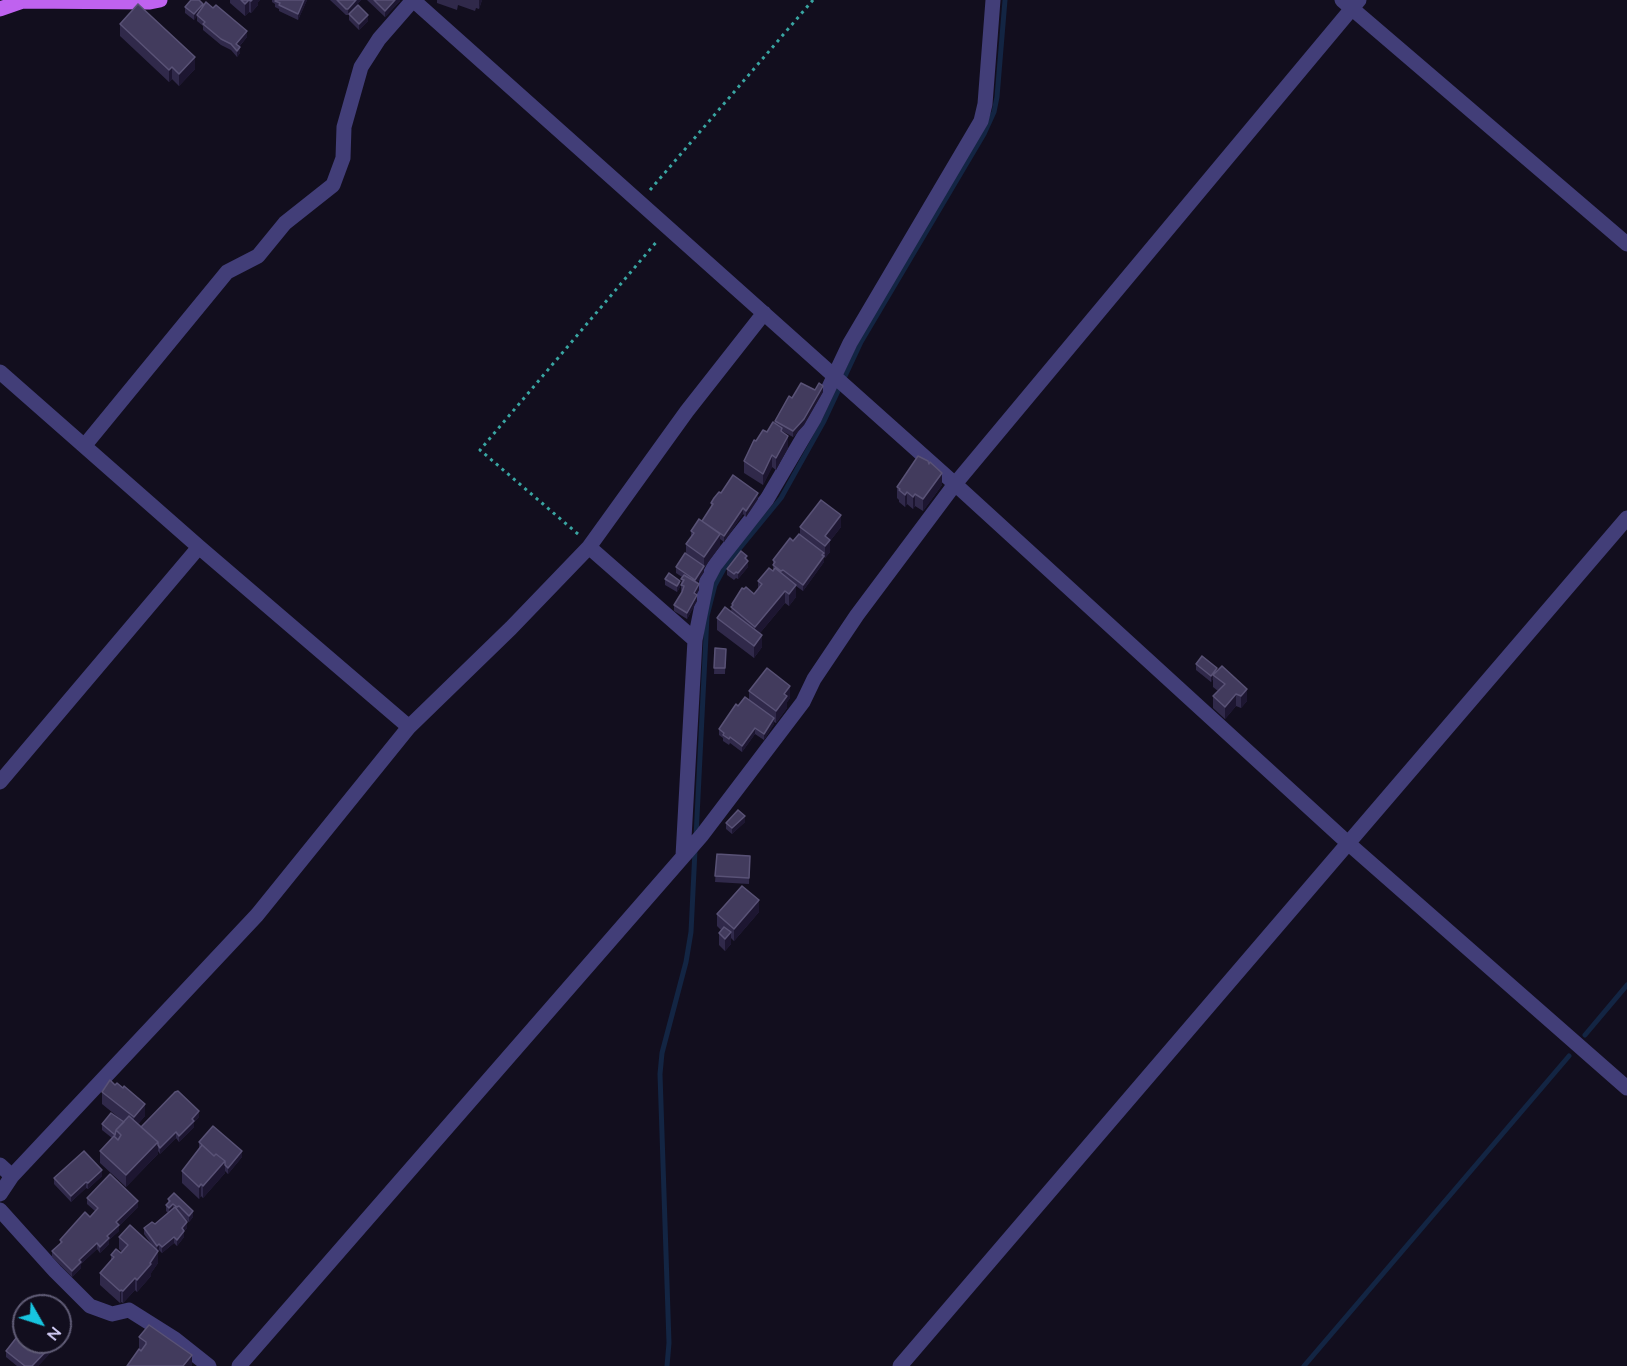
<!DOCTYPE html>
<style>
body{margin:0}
#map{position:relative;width:1627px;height:1366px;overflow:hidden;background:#120e1e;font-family:Lato,sans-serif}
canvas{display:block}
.north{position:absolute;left:12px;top:1294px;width:60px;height:60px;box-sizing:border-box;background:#120e1e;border:2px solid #605c76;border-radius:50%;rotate:129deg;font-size:16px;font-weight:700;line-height:24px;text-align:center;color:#d6d0fa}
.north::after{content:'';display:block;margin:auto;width:21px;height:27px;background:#17c5e0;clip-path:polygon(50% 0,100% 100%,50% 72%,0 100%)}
</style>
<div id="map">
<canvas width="1627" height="1366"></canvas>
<div class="north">N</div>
</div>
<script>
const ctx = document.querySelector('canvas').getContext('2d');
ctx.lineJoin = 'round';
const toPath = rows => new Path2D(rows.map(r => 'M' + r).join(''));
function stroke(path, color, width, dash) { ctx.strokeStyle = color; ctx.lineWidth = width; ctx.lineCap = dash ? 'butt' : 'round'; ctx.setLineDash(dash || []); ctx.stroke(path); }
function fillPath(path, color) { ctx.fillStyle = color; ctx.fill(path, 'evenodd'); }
const stream = toPath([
 [696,837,707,616,715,585,726,565,781,498,824,421,861,342,984,134,994,112,997,97,1005,0],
 [1585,1035,1627,985],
 [667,1366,669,1343,660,1074,662,1053,686,962,691,932,695,850],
 [1304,1366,1569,1056]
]);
const path = toPath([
 [650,190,813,0],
 [578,534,480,450,658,240]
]);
const minor = toPath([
 [413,0,955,484,1349,844,1627,1088],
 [1342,0,1627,244],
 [0,372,199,547,409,727],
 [85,445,227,272,258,256,285,223,333,185,343,158,344,127,361,67,379,39,413,0],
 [589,547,695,640,683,856],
 [695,640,707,580,715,565,767,499,814,419,850,343,981,121,985,104,993,0],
 [0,782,199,547],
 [0,1165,12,1176],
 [0,1194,12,1176,257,915,409,727,511,628,589,547,687,411,764,313],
 [0,1210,55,1271,90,1306,112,1314,129,1310,175,1339,209,1366],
 [239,1366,702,835,803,702,814,679,857,615,955,484,1359,0],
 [900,1366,1627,518]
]);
const primary = toPath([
 [0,9,23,1,150,2,160,0]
]);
const wall = toPath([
 [230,0,260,0,258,2,258,5,251,13,249,12,245,16,230,3],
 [272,0,307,0,298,20,279,11,279,9,275,7,275,4,272,2],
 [330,0,361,0,348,15,346,15],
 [367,0,400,0,400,1,385,17],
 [437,0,482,0,479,9,476,8,475,11,458,5,457,10,437,3],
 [185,7,203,7,247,37,239,47,240,53,237,57,231,50,221,45,203,30,203,26,197,21,197,16,194,20,185,13],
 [349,14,368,21,359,30,349,20],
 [120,24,195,69,179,86,172,79,169,82,120,36],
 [815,390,823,392,804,425,793,437,782,431,788,448,776,470,772,467,763,485,744,473,744,461,756,441,775,424,775,421,792,398],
 [929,464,942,485,923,511,915,506,913,509,907,504,905,507,899,502,899,500,897,498,897,487],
 [721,493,758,499,746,517,743,514,724,542,720,539,720,546,704,568,704,572,697,583,699,590,697,594,697,601,687,619,674,611,674,605,682,592,681,591,681,585,682,577,676,573,676,567,686,553,686,544,691,538,691,531,702,521,711,507,711,503],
 [800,527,841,527,830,541,830,552,825,558,824,557,824,562,803,591,796,586,796,597,789,606,785,603,760,633,762,647,754,658,717,630,717,618,731,612,732,604,744,589,754,594,758,589,758,581,773,571,773,560,800,535],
 [747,560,748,567,738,579,736,578,734,580,727,575,727,569],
 [665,579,680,587,677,592,665,585],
 [715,648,726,649,725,674,714,674],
 [1196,664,1217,671,1247,701,1241,708,1236,706,1225,719,1213,708,1213,696,1218,691,1213,687,1213,679,1211,682,1196,670],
 [749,691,790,698,787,702,787,708,776,723,774,722,774,724,764,740,755,734,742,752,730,743,729,745,723,741,723,738,719,735,719,729,738,706,749,700],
 [745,822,732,834,726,829,726,823],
 [717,854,750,856,749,884,715,882],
 [759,912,734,941,731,938,731,944,725,951,719,945,719,933,721,930,717,926,717,914],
 [102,1092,145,1116,138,1124,141,1127,199,1117,194,1122,194,1127,179,1142,176,1138,160,1154,158,1151,158,1154,126,1187,100,1163,100,1151,112,1138,102,1130,102,1124,124,1122,102,1104],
 [199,1142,242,1157,228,1174,225,1171,225,1173,203,1198,201,1196,199,1199,182,1183,182,1171,199,1148],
 [102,1176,88,1189,86,1188,71,1202,54,1184,54,1178],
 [87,1198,138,1207,119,1226,119,1231,109,1240,109,1244,100,1253,97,1249,81,1264,81,1268,72,1277,52,1257,52,1251,60,1244,60,1240,90,1217,95,1211,87,1204],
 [168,1199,193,1217,189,1222,181,1215,187,1228,184,1231,184,1237,177,1246,174,1243,162,1253,159,1250,158,1252,158,1263,151,1273,151,1276,137,1292,135,1290,123,1303,121,1302,120,1303,100,1285,100,1273,111,1260,111,1255,121,1253,122,1252,119,1249,119,1237,154,1248,144,1234,144,1228,155,1224,168,1213,166,1211,166,1205,168,1203],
 [139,1337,192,1366,127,1366,139,1349],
 [54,1349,38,1366,17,1366,6,1357,6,1351]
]);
const shadedWall = toPath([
 [249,0,249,12,245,16,245,4],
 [252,0,260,0,258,2,258,5,251,13,251,1],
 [304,0,307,0,298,20,298,14],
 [356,0,361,0,348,15,348,9],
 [395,0,400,0,400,1,385,17,385,11],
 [479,0,482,0,479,9],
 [203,4,203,10,194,20,194,14],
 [368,15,368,21,359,30,359,24],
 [247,31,247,37,236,50,236,44],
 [240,47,240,53,237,57,237,51],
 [195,57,195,69,179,86,179,74],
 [172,67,172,79,169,82,169,70],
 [823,386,823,392,804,425,793,437,793,431],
 [788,436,788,448,776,470,776,458],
 [772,455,772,467,763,485,763,474],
 [942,473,942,485,923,511,923,499],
 [907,492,907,504,905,507,905,495],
 [758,493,758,499,746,517,746,511],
 [915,494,915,506,913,509,913,497],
 [743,508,743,514,724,542,724,536],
 [841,515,841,527,830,541,830,552,825,558,825,536],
 [720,534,720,546,704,568,704,572,695,586,695,580,704,567,704,557],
 [824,553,824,562,803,591,803,585],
 [747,556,748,567,738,579,738,573,745,558],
 [680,581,680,587,677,592,677,586],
 [699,584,699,590,694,599,694,593],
 [796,585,796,597,789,606,789,594],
 [785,591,785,603,755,639,755,627],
 [697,595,697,601,687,619,687,613],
 [762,635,762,647,754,658,754,646],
 [1217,668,1217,674,1213,675,1213,679,1211,682,1211,676],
 [790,686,790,698,787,702,787,708,776,723,776,711,784,694],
 [1247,689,1247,701,1241,708,1241,696],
 [1236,694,1236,706,1225,719,1225,707],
 [774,718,774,724,764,740,764,734],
 [755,728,755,734,742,752,742,746],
 [745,816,745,822,732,834,732,828],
 [759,900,759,912,734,941,734,929],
 [731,932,731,944,725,951,725,939],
 [145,1104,145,1116,134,1129,134,1117],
 [199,1111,199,1117,194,1122,194,1127,179,1142,179,1136,192,1119],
 [176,1132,176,1138,160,1154,160,1148],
 [158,1142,158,1154,126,1187,126,1175],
 [242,1151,242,1157,228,1174,228,1168],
 [225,1161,225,1173,203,1198,203,1186],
 [102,1170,102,1176,88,1189,88,1183],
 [86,1182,86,1188,71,1202,71,1196],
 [201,1184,201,1196,199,1199,199,1187],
 [138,1201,138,1207,119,1226,119,1231,109,1240,109,1244,100,1253,100,1247,116,1222],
 [173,1204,173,1210,169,1214,169,1208],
 [193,1211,193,1217,189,1222,189,1216],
 [187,1222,187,1228,184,1231,184,1237,177,1246,177,1240,182,1228],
 [174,1237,174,1243,162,1253,162,1247],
 [97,1243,97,1249,81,1264,81,1268,72,1277,72,1271,79,1260],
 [159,1244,159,1250,158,1252,158,1263,151,1273,151,1276,137,1292,137,1280,157,1252,157,1246],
 [135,1278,135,1290,123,1303,123,1291],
 [121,1290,121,1302,120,1303,120,1291],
 [66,1314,66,1320,60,1325,60,1319],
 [54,1343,54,1349,38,1366,32,1366],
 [192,1355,192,1366,183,1366]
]);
const building = toPath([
 [191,0,199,0,203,4,194,14,185,7,191,0],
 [241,0,252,0,251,1,249,0,245,4,241,0],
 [276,0,304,0,298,14,279,5,280,3,275,1,276,0],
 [337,0,356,0,348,9,346,9,337,0],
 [374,0,395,0,385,11,374,0],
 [206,2,213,8,216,5,247,31,236,44,240,47,237,51,231,44,221,39,203,24,205,22,197,15,206,2],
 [138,4,195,57,179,74,172,67,169,70,120,24,138,4],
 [358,5,368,15,359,24,349,14,358,5],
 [801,383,815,390,819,383,823,386,804,419,793,431,775,421,789,396,792,398,801,383],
 [773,422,782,428,781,431,788,436,776,458,772,455,763,474,744,461,754,440,756,441,763,430,767,432,773,422],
 [918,456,928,461,929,464,930,462,942,473,923,499,915,494,913,497,907,492,905,495,899,490,900,489,897,487,918,456],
 [733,475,758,493,746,511,743,508,724,536,702,521,713,504,711,503,714,498,719,492,721,493,733,475],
 [821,500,841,515,825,536,830,540,825,546,800,527,821,500],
 [699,519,720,534,704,557,686,544,694,533,691,531,699,519],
 [799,534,824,553,822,555,824,556,803,585,783,570,781,571,773,565,775,562,773,560,790,538,793,541,799,534],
 [741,551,747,556,745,558,748,561,738,573,736,572,734,574,727,569,741,551],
 [685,553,704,566,695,580,676,567,685,553],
 [769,568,773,571,775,568,796,585,789,594,785,591,755,627,731,607,733,605,732,604,742,588,744,589,746,587,754,594,762,584,758,581,769,568],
 [669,573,680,581,677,586,665,579,669,573],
 [684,575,699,584,694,593,697,595,687,613,674,605,682,592,684,586,681,585,684,580,681,579,684,575],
 [725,607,762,635,754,646,717,618,725,607],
 [715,648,726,649,725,668,714,668,715,648],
 [1202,656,1217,668,1211,676,1196,664,1202,656],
 [1222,666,1247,689,1241,696,1236,694,1225,707,1213,696,1225,684,1213,675,1222,666],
 [767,668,790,686,784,694,787,696,776,711,749,691,767,668],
 [745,697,774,718,764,734,755,728,742,746,730,737,729,739,723,735,724,733,719,729,736,704,738,706,745,697],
 [738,810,745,816,732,828,726,823,738,810],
 [717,854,750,856,749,878,715,876,717,854],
 [742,886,759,900,734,929,717,914,742,886],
 [724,927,731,932,725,939,719,933,724,927],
 [110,1080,115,1085,117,1083,123,1088,124,1086,145,1104,134,1117,102,1092,110,1080],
 [178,1091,199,1111,192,1119,194,1121,179,1136,176,1132,160,1148,158,1145,158,1142,141,1127,175,1092,178,1091],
 [111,1113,124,1122,116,1130,115,1135,102,1124,111,1113],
 [129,1116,158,1142,126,1175,100,1151,114,1136,118,1140,121,1135,116,1130,129,1116],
 [213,1126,242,1151,228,1168,225,1165,225,1161,216,1154,214,1156,199,1142,213,1126],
 [202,1145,214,1156,216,1154,225,1161,203,1186,201,1184,199,1187,182,1171,202,1145],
 [84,1151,102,1170,88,1183,86,1182,71,1196,54,1178,84,1151],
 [110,1174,138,1201,116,1222,119,1225,107,1236,109,1238,100,1247,97,1243,79,1260,81,1262,72,1271,52,1251,62,1242,60,1240,85,1212,90,1217,98,1208,87,1198,110,1174],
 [174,1193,193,1211,189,1216,179,1206,177,1207,173,1204,169,1208,166,1205,170,1201,168,1199,174,1193],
 [175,1207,187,1222,182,1228,184,1231,177,1240,174,1237,162,1247,159,1244,157,1246,144,1228,152,1222,155,1224,175,1207],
 [130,1225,158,1251,150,1263,151,1264,137,1280,135,1278,123,1291,121,1290,120,1291,100,1273,114,1257,111,1255,116,1249,121,1253,128,1245,119,1237,130,1225],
 [53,1301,58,1306,48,1306,53,1301],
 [60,1308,66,1314,60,1319,60,1308],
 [149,1325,192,1355,183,1366,127,1366,139,1349,141,1351,146,1344,146,1342,139,1337,149,1325],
 [24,1328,24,1342,53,1342,54,1343,32,1366,25,1366,6,1351,24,1328]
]);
stroke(stream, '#132543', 5);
stroke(path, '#39a5a2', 3, [3, 4.5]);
stroke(minor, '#423e78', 15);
stroke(primary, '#bf62ef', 15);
fillPath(wall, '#30294a');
fillPath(shadedWall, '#1d1631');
fillPath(building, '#423b5d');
stroke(building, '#595276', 1.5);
</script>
